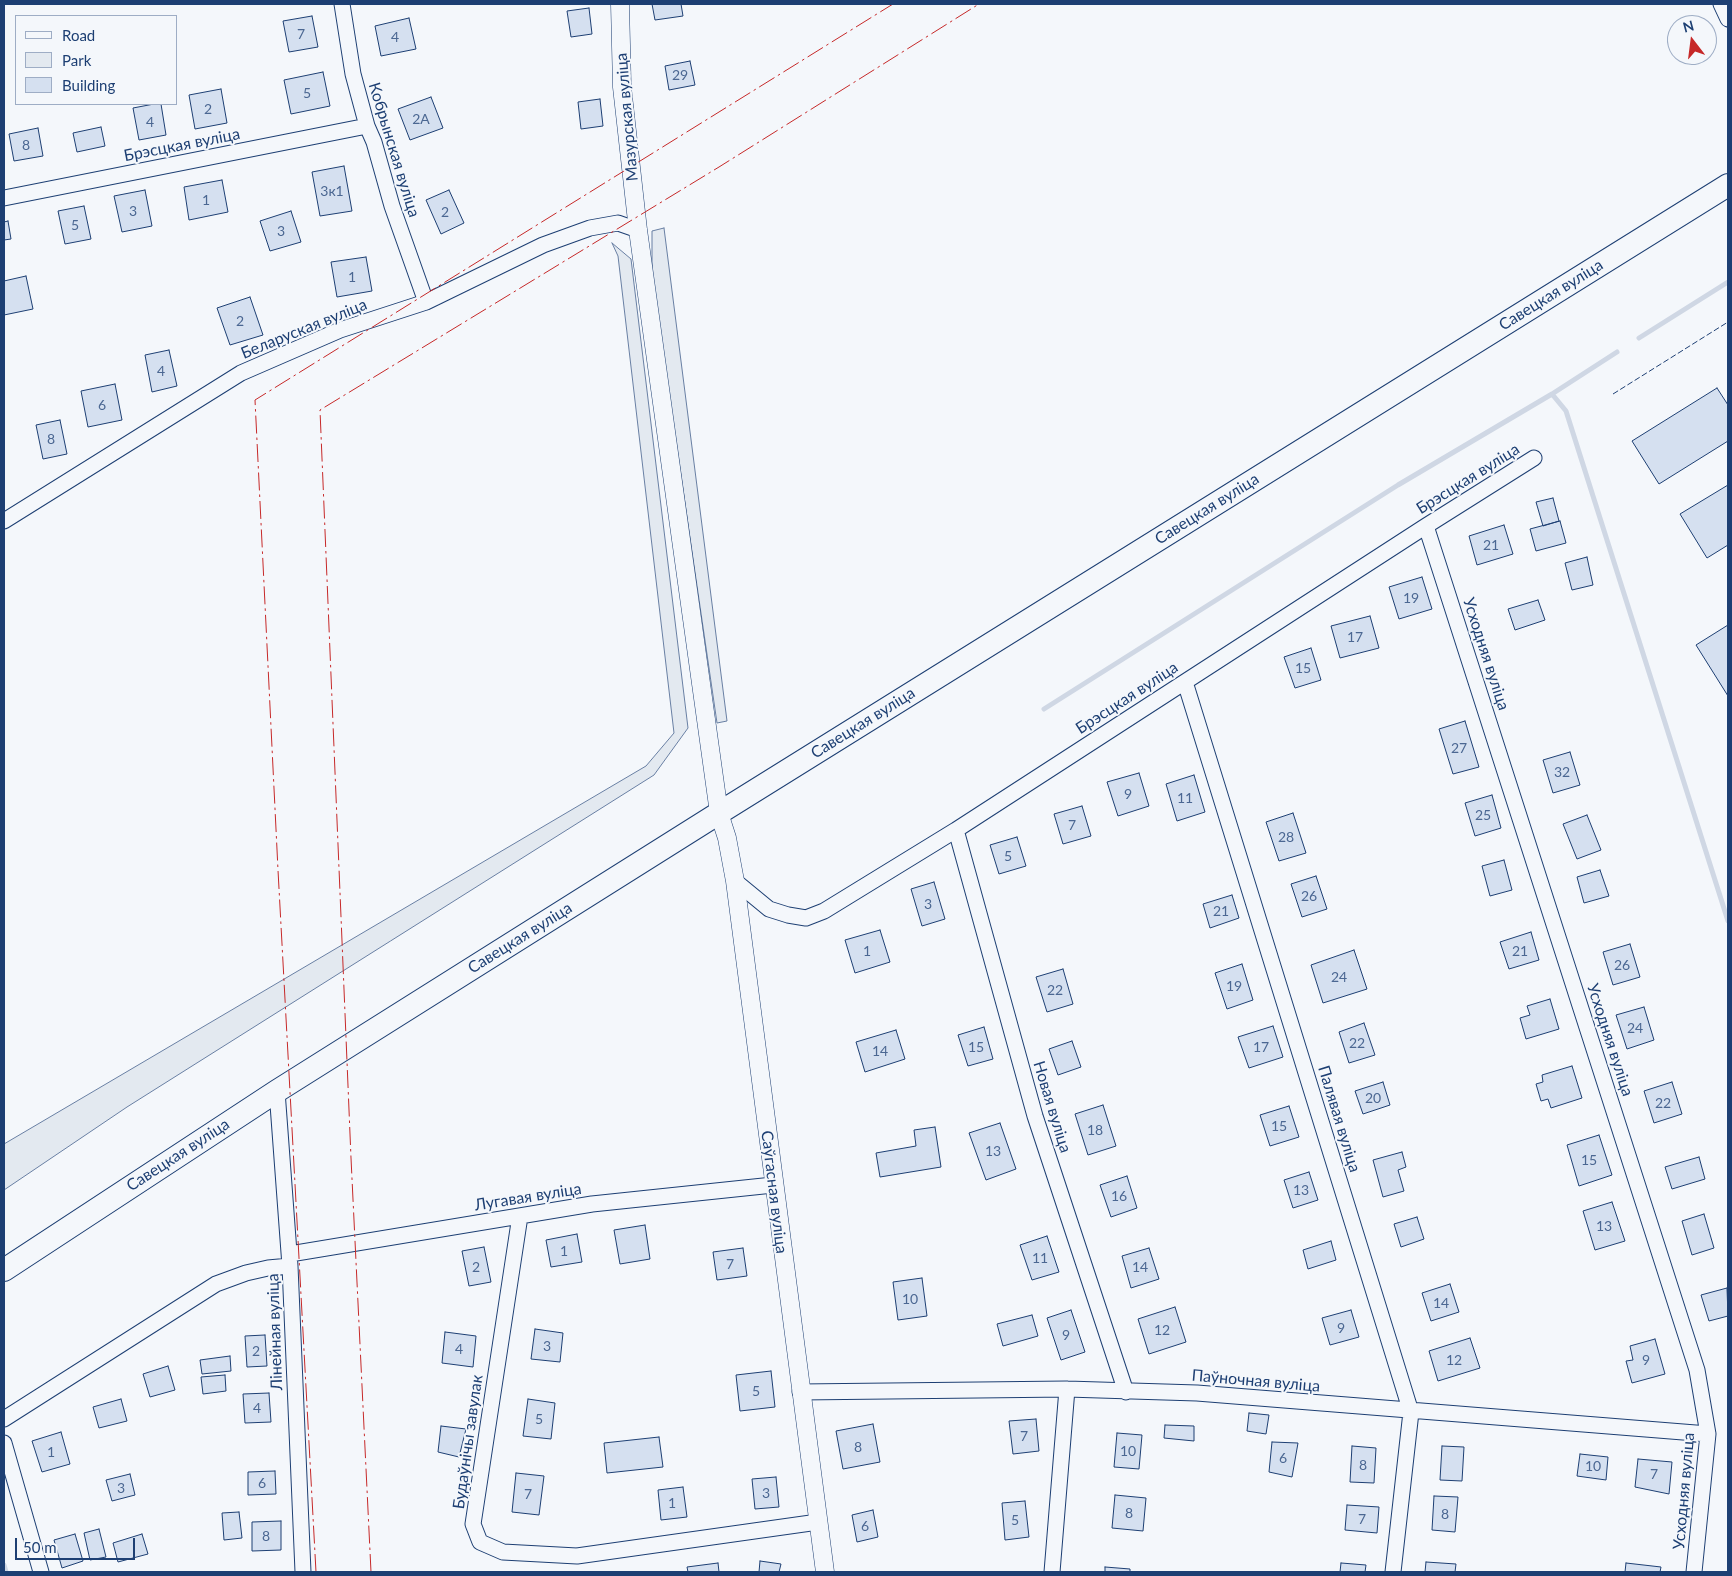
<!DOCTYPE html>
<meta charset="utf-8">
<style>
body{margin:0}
#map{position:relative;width:1732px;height:1576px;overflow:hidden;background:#f4f7fb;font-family:Lato,sans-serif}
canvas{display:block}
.frame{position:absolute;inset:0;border:5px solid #1d3f73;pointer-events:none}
.legend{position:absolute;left:15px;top:15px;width:162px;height:90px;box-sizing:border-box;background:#f4f7fb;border:1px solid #9eadc5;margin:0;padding:6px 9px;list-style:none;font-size:15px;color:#1d3f73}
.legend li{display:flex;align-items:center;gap:10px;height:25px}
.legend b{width:25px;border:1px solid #9eadc5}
.north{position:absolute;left:1667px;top:15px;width:50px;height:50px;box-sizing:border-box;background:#f4f7fb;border:1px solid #9eadc5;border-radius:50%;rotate:345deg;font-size:14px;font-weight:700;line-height:20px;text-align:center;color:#1d3f73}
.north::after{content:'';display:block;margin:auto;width:18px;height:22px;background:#c62828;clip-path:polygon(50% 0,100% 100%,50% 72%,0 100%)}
.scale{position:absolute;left:15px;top:1538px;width:120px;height:22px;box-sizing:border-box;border:2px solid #1d3f73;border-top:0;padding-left:6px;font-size:15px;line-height:18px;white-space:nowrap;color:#1d3f73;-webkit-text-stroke:4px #f4f7fb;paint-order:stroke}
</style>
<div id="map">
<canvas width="1732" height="1576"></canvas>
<div class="frame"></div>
<ul class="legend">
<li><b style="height:6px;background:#f4f7fb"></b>Road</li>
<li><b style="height:14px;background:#e3e9f0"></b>Park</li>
<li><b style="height:14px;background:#d5e0f0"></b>Building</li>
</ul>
<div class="north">N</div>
<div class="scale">50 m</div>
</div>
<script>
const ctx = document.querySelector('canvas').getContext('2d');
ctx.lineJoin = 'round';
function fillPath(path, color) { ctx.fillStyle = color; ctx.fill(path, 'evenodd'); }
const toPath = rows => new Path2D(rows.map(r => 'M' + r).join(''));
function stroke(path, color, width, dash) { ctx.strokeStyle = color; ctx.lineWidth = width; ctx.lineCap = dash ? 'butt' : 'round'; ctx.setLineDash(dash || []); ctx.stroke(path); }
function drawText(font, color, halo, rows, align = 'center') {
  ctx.font = font + ' Lato,sans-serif'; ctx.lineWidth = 4; ctx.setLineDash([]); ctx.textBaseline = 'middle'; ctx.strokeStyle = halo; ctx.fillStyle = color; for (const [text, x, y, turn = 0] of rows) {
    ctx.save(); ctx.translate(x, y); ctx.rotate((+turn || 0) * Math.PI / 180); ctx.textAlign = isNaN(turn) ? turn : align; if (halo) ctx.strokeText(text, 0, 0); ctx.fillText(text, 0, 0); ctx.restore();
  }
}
const green = toPath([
 [664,228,727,721,717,723,652,277,652,231,664,228],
 [612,243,631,259,688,728,654,775,127,1107,4,1190,4,1144,646,766,674,733,618,256,612,243]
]);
const stream = toPath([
 [1639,338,1728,282],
 [1552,394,1617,352],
 [1044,709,1398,485,1552,394,1566,411,1728,921],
 [4,1565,6,1572]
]);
const building = toPath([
 [652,4,681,4,683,16,655,20,652,4],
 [589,8,592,34,571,37,567,11,589,8],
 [312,16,318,47,289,52,283,21,312,16],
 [409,18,416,49,381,56,375,26,409,18],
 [690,61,695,85,669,90,665,66,690,61],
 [323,72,330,106,291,114,284,80,323,72],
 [221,89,227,123,195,129,189,95,221,89],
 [431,97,443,128,410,140,398,109,431,97],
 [600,99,603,126,581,129,578,102,600,99],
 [154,104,161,104,166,135,139,140,133,108,154,104],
 [101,127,105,146,77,152,73,133,101,127],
 [38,128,43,156,14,161,9,134,38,128],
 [344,166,352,211,320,216,312,172,344,166],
 [222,180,228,212,189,220,184,187,222,180],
 [145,190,152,226,122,232,114,196,145,190],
 [449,190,464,223,441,234,426,200,449,190],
 [84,206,91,239,65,244,58,211,84,206],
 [291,211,301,242,270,251,260,221,291,211],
 [8,221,11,239,4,240,4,222,8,221],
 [366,257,372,291,337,297,331,262,366,257],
 [26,276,33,309,4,315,4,281,26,276],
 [250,297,263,335,230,345,217,308,250,297],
 [169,350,177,386,152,392,145,355,169,350],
 [115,384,122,420,88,427,81,391,115,384],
 [1717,388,1728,405,1728,441,1659,484,1632,441,1717,388],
 [60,420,67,454,43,459,36,425,60,420],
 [1728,485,1728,545,1707,558,1680,514,1728,485],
 [1553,498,1559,521,1543,526,1536,502,1553,498],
 [1560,521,1566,543,1536,551,1530,529,1560,521],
 [1504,525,1513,554,1477,565,1469,536,1504,525],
 [1587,557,1593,585,1572,590,1565,563,1587,557],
 [1422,577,1432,609,1399,619,1389,587,1422,577],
 [1538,600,1545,620,1515,630,1508,609,1538,600],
 [1370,616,1379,648,1340,658,1331,626,1370,616],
 [1728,625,1728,696,1696,645,1728,625],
 [1311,648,1321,680,1295,688,1284,657,1311,648],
 [1465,721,1479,767,1453,774,1439,729,1465,721],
 [1570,752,1580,785,1553,793,1543,760,1570,752],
 [1139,773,1149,806,1118,816,1107,782,1139,773],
 [1194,775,1205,812,1177,821,1166,784,1194,775],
 [1492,795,1501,828,1475,836,1465,803,1492,795],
 [1082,806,1091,836,1063,844,1054,814,1082,806],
 [1293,813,1306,853,1279,861,1266,822,1293,813],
 [1587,815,1601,850,1577,859,1563,824,1587,815],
 [1017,837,1026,866,999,874,990,845,1017,837],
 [1504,860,1512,890,1490,896,1482,866,1504,860],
 [1600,870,1609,896,1584,903,1577,877,1600,870],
 [1316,876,1327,909,1302,917,1291,884,1316,876],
 [934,882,945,919,922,926,911,889,934,882],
 [1232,895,1239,918,1210,928,1203,904,1232,895],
 [880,930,890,962,855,973,845,940,880,930],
 [1531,932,1539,960,1509,969,1500,942,1531,932],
 [1630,944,1640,977,1613,985,1603,952,1630,944],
 [1354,950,1367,989,1323,1003,1311,965,1354,950],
 [1242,964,1253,1000,1227,1009,1215,973,1242,964],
 [1063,969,1073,1004,1047,1012,1036,977,1063,969],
 [1550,999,1559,1029,1526,1039,1520,1018,1530,1015,1527,1006,1550,999],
 [1644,1007,1654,1040,1627,1049,1616,1015,1644,1007],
 [1364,1023,1375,1055,1349,1063,1339,1032,1364,1023],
 [1273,1026,1283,1057,1249,1068,1238,1037,1273,1026],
 [984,1027,993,1059,968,1066,958,1035,984,1027],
 [896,1030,905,1059,865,1072,856,1042,896,1030],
 [1072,1041,1081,1067,1058,1075,1049,1049,1072,1041],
 [1572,1066,1582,1098,1551,1108,1548,1099,1541,1101,1536,1084,1543,1082,1542,1075,1572,1066],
 [1383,1082,1390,1105,1363,1114,1355,1091,1383,1082],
 [1672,1082,1682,1114,1654,1123,1644,1091,1672,1082],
 [1103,1105,1116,1146,1088,1155,1075,1114,1103,1105],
 [1289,1106,1299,1137,1270,1146,1260,1115,1289,1106],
 [1000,1123,1016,1169,986,1180,969,1133,1000,1123],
 [935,1127,941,1167,880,1177,876,1153,916,1146,914,1130,935,1127],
 [1599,1135,1612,1175,1579,1186,1567,1145,1599,1135],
 [1402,1152,1406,1167,1398,1170,1404,1191,1383,1197,1373,1160,1402,1152],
 [1699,1157,1705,1179,1672,1189,1665,1167,1699,1157],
 [1309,1172,1318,1200,1293,1208,1284,1180,1309,1172],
 [1127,1176,1137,1208,1111,1217,1100,1185,1127,1176],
 [1612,1202,1625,1241,1595,1250,1583,1211,1612,1202],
 [1704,1214,1714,1248,1692,1255,1682,1221,1704,1214],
 [1417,1217,1424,1239,1401,1247,1394,1224,1417,1217],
 [645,1225,650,1259,620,1264,614,1230,645,1225],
 [577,1234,582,1262,551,1267,546,1240,577,1234],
 [1047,1236,1059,1272,1032,1280,1020,1245,1047,1236],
 [1331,1241,1336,1260,1308,1269,1303,1250,1331,1241],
 [484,1247,491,1282,469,1286,462,1251,484,1247],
 [743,1248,747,1276,717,1280,713,1252,743,1248],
 [1149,1248,1159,1279,1131,1288,1122,1256,1149,1248],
 [922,1278,927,1316,898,1320,893,1282,922,1278],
 [1450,1284,1459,1312,1431,1321,1422,1293,1450,1284],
 [1727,1288,1728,1316,1709,1321,1701,1295,1727,1288],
 [1175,1307,1186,1342,1149,1354,1138,1319,1175,1307],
 [1071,1310,1085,1352,1061,1360,1047,1318,1071,1310],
 [1351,1310,1359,1337,1330,1345,1322,1318,1351,1310],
 [1032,1315,1038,1336,1003,1346,997,1324,1032,1315],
 [535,1329,563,1333,560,1362,531,1359,535,1329],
 [445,1332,476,1336,473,1367,442,1363,445,1332],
 [265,1335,267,1366,247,1367,245,1336,265,1335],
 [1470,1338,1480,1368,1438,1381,1429,1351,1470,1338],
 [1655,1339,1665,1374,1632,1383,1626,1361,1633,1360,1630,1346,1655,1339],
 [230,1356,231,1371,202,1374,200,1360,230,1356],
 [168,1366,175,1390,150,1397,143,1374,168,1366],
 [771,1371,775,1407,740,1411,736,1375,771,1371],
 [225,1375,226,1391,203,1394,201,1377,225,1375],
 [269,1393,271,1422,245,1423,243,1394,269,1393],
 [121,1399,127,1421,99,1428,93,1407,121,1399],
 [528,1399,555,1403,551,1439,523,1436,528,1399],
 [1249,1413,1269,1415,1266,1434,1247,1431,1249,1413],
 [1036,1419,1039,1451,1013,1454,1009,1421,1036,1419],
 [873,1424,880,1462,843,1469,836,1431,873,1424],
 [1165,1425,1194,1426,1194,1441,1164,1438,1165,1425],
 [441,1426,466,1429,459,1457,438,1452,441,1426],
 [61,1432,70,1464,42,1472,32,1441,61,1432],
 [1117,1433,1142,1435,1139,1469,1114,1467,1117,1433],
 [659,1437,663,1467,607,1473,604,1443,659,1437],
 [1272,1442,1298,1443,1292,1477,1269,1472,1272,1442],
 [1352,1446,1376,1448,1374,1483,1350,1482,1352,1446],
 [1442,1446,1464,1447,1462,1481,1440,1480,1442,1446],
 [1580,1454,1608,1457,1606,1480,1577,1476,1580,1454],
 [1638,1459,1672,1462,1669,1494,1635,1487,1638,1459],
 [275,1471,276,1494,248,1495,248,1472,275,1471],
 [516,1473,544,1476,539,1515,512,1512,516,1473],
 [130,1474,135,1495,112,1501,106,1480,130,1474],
 [776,1477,779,1507,755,1509,752,1479,776,1477],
 [683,1487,687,1517,661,1520,658,1490,683,1487],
 [1115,1495,1146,1498,1143,1531,1112,1528,1115,1495],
 [1434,1496,1458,1497,1455,1532,1432,1530,1434,1496],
 [1025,1501,1029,1537,1005,1540,1002,1503,1025,1501],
 [1347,1505,1379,1507,1377,1533,1345,1530,1347,1505],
 [873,1510,878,1537,857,1542,852,1515,873,1510],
 [239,1512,242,1538,224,1540,222,1513,239,1512],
 [281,1521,281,1550,252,1551,252,1522,281,1521],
 [99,1529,106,1557,90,1560,84,1533,99,1529],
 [75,1534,83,1561,62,1568,54,1540,75,1534],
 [142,1534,148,1554,118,1562,113,1543,142,1534],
 [760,1561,781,1564,779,1572,759,1572,760,1561],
 [1426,1562,1456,1564,1455,1572,1425,1572,1426,1562],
 [718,1563,719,1572,688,1572,687,1567,718,1563],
 [1341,1563,1366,1565,1365,1572,1340,1572,1341,1563],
 [1626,1563,1661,1567,1660,1572,1625,1572,1626,1563],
 [1105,1567,1130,1569,1130,1572,1105,1572,1105,1567]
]);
const minor = toPath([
 [342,4,353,74,367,126,374,142,392,206,426,302],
 [1721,4,1728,19],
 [4,198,367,126],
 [4,521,241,373,340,330,426,302,543,245,590,228,618,223,638,230],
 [1426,526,1697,1370,1708,1434,1694,1572],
 [1185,682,1411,1412,1393,1572],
 [956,830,1035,1116,1126,1392],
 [735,881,769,909,788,915,806,918,824,911,956,830,1426,526,1534,458],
 [277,1091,290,1266,303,1572],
 [520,1216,473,1524,480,1542,503,1552,577,1556,818,1522],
 [290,1254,592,1204,773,1185],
 [800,1392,1067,1389,1197,1393,1708,1434],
 [4,1419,216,1284,246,1273,268,1268,290,1266],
 [4,1443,41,1572],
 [1052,1572,1067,1389]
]);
const tertiary = toPath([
 [620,4,622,87,638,230,719,813,727,838,735,881,825,1572]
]);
const primary = toPath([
 [4,1270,277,1091,719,813,1728,185]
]);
const fence = toPath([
 [1613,394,1728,322]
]);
const power = toPath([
 [316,1572,278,870,255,400,893,4],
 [371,1572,351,1158,320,410,719,167,979,4]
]);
const numberNames = [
 ["7",301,34],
 ["4",395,37],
 ["29",680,75],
 ["5",307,93],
 ["2",208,109],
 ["2А",421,119],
 ["4",150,122],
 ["8",26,145],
 ["3к1",332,191],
 ["1",206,200],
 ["3",133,211],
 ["2",445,212],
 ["5",75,225],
 ["3",281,231],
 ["1",352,277],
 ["2",240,321],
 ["4",161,371],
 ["6",102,405],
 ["8",51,439],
 ["21",1491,545],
 ["19",1411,598],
 ["17",1355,637],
 ["15",1303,668],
 ["27",1459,748],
 ["32",1562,772],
 ["9",1128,794],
 ["11",1185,798],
 ["25",1483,815],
 ["7",1072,825],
 ["28",1286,837],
 ["5",1008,856],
 ["26",1309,896],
 ["3",928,904],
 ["21",1221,911],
 ["1",867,951],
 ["21",1520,951],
 ["26",1622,965],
 ["24",1339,977],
 ["19",1234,986],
 ["22",1055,990],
 ["24",1635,1028],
 ["22",1357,1043],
 ["15",976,1047],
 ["17",1261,1047],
 ["14",880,1051],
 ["20",1373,1098],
 ["22",1663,1103],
 ["15",1279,1126],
 ["18",1095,1130],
 ["13",993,1151],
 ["15",1589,1160],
 ["13",1301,1190],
 ["16",1119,1196],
 ["13",1604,1226],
 ["1",564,1251],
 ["11",1040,1258],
 ["7",730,1264],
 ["2",476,1267],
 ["14",1140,1267],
 ["10",910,1299],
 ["14",1441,1303],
 ["9",1341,1328],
 ["12",1162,1330],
 ["9",1066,1335],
 ["3",547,1346],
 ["4",459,1349],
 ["2",256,1351],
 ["12",1454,1360],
 ["9",1646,1360],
 ["5",756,1391],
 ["4",257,1408],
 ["5",539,1419],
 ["7",1024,1436],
 ["8",858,1447],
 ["10",1128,1451],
 ["1",51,1452],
 ["6",1283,1458],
 ["8",1363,1465],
 ["10",1593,1466],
 ["7",1654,1474],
 ["6",262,1483],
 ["3",121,1488],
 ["3",766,1493],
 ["7",528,1494],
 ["1",672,1503],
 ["8",1129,1513],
 ["8",1445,1514],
 ["7",1362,1519],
 ["5",1015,1520],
 ["6",865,1526],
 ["8",266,1536]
];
const streetNames = [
 ["Мазурская вуліца",627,117,-95],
 ["Брэсцкая вуліца",182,145,-11],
 ["Кобрынская вуліца",394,150,73],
 ["Савецкая вуліца",1551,295,-32],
 ["Беларуская вуліца",304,329,-22],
 ["Брэсцкая вуліца",1468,479,-32],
 ["Савецкая вуліца",1207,509,-32],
 ["Усходняя вуліца",1486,654,72],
 ["Брэсцкая вуліца",1127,698,-33],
 ["Савецкая вуліца",863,723,-32],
 ["Савецкая вуліца",520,938,-32],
 ["Усходняя вуліца",1610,1040,72],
 ["Новая вуліца",1052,1107,73],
 ["Палявая вуліца",1339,1119,73],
 ["Савецкая вуліца",178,1155,-33],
 ["Саўгасная вуліца",774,1192,83],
 ["Лугавая вуліца",528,1197,-9],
 ["Лінейная вуліца",275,1332,-92],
 ["Паўночная вуліца",1256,1381,5],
 ["Будаўнічы завулак",468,1442,-82],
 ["Усходняя вуліца",1684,1491,-85]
];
fillPath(green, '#e3e9f0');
stroke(green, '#687fa3', 1);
stroke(stream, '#cfd7e4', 5);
fillPath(building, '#d5e0f0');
stroke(building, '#1d3f73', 1);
stroke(minor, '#1d3f73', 17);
stroke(tertiary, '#1d3f73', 19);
stroke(primary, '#1d3f73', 24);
stroke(minor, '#f4f7fb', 15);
stroke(tertiary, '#f4f7fb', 18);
stroke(primary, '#f4f7fb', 22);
stroke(fence, '#1d3f73', 1, [6, 2.5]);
stroke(power, '#c62828', 1, [18, 4, 2.5, 4]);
drawText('14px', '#4b6792', null, numberNames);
drawText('16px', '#1d3f73', '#f4f7fb', streetNames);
</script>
